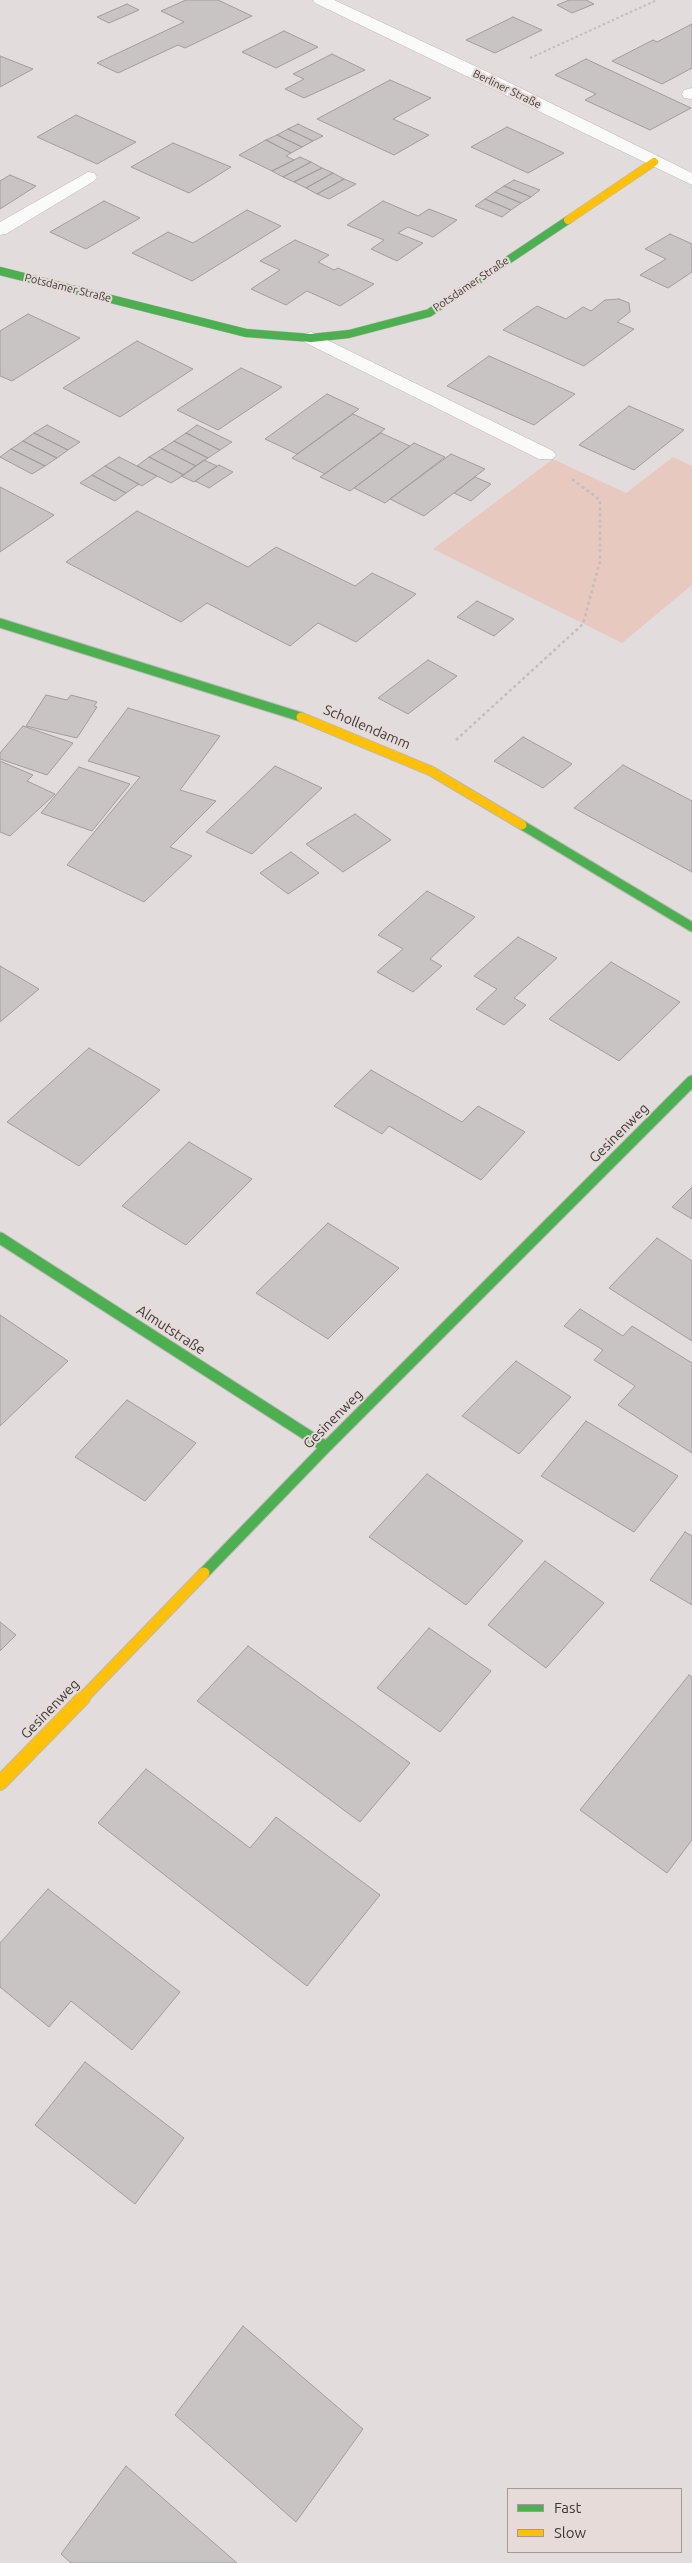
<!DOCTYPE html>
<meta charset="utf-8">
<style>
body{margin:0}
#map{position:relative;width:692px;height:2563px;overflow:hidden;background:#e2dddc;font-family:Ubuntu,sans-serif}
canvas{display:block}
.legend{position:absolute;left:507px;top:2488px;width:175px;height:65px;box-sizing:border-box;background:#e6dbd8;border:1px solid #a29a97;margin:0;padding:6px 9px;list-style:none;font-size:15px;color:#3c3836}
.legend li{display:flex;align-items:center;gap:10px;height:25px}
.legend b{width:25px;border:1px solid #a29a97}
</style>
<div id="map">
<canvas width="692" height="2563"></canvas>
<ul class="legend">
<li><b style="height:6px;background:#4caf50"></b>Fast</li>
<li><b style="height:6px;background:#ffc107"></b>Slow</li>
</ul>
</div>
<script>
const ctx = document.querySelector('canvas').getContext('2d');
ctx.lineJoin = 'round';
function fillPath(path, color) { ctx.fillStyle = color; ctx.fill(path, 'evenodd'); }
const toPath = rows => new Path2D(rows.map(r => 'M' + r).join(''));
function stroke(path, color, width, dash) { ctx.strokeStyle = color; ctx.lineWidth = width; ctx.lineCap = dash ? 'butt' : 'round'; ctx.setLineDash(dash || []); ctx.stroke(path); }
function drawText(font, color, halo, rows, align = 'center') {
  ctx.font = font + ' Ubuntu,sans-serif'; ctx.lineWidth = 4; ctx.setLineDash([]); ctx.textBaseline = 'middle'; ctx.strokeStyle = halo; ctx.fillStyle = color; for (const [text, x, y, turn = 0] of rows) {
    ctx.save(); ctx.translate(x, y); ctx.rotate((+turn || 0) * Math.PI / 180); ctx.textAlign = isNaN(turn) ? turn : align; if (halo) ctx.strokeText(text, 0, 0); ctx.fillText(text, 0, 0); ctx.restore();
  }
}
const green = toPath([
 [673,457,692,466,692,585,622,643,433,549,553,459,626,493]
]);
const building = toPath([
 [186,0,218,0,252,16,185,48,178,45,118,73,97,63,184,22,161,11,186,0],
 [569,0,586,0,594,4,572,13,557,5,569,0],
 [127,4,139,10,109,23,97,17,127,4],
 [513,17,542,30,495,53,466,40,513,17],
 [692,24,692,68,662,84,612,61,653,40,657,42,692,24],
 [284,31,318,47,276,68,242,52,284,31],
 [332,54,365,70,304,98,285,89,304,79,293,74,332,54],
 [0,56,33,69,0,87,0,56],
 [586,59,691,108,650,130,585,100,596,94,555,75,586,59],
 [390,80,431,98,393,119,429,135,394,155,317,119,390,80],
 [76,115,136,142,97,164,37,137,76,115],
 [298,124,323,136,313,141,288,129,298,124],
 [507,127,564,153,528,173,471,147,507,127],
 [288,129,313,141,302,147,277,135,288,129],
 [277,135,302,147,291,153,266,140,277,135],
 [266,140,291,153,286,156,294,160,272,171,239,155,266,140],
 [173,143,231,167,189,193,131,167,173,143],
 [300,157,311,162,283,177,272,171,300,157],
 [311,162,322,168,294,182,283,177,311,162],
 [322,168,333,173,306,188,294,182,322,168],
 [333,173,344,179,317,194,306,188,333,173],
 [10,175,36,186,0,209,0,181,10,175],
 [344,179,356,184,329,199,317,194,344,179],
 [514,180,540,190,531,197,504,186,514,180],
 [504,186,531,197,521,203,495,192,504,186],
 [495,192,521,203,511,210,485,199,495,192],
 [485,199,511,210,502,217,475,206,485,199],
 [104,201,140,218,86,249,50,232,104,201],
 [383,201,418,216,429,209,457,220,433,237,408,227,398,233,423,243,397,261,371,249,384,240,347,225,383,201],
 [247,210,281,226,192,281,132,253,168,232,193,243,247,210],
 [670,234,692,244,692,272,668,288,640,275,666,259,645,249,670,234],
 [295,240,329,255,318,262,334,270,338,268,374,284,340,306,307,291,286,305,251,289,280,270,260,261,295,240],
 [619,299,629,303,630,312,617,322,634,329,584,366,503,330,537,306,566,319,583,307,591,311,605,300,619,299],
 [28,314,80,338,12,381,0,376,0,331,28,314],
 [137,341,193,369,120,417,63,388,137,341],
 [489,356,575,394,534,425,447,386,489,356],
 [241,368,282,387,218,430,177,410,241,368],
 [327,394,359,409,297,454,265,439,327,394],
 [629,406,684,430,634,470,579,445,629,406],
 [353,414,385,429,325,474,292,458,353,414],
 [47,425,80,442,68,450,34,433,47,425],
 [197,425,232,442,220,450,186,433,197,425],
 [34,433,68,450,57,458,23,441,34,433],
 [186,433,220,450,208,458,174,441,186,433],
 [381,433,410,446,350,491,320,477,381,433],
 [23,441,57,458,45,466,11,449,23,441],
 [174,441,208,458,196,466,162,449,174,441],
 [414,443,445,457,385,503,354,488,414,443],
 [11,449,45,466,32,474,0,457,11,449],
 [162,449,196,466,184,475,149,457,162,449],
 [451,454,485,469,424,516,390,499,451,454],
 [119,457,157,476,142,486,105,466,119,457],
 [149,457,184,475,171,483,137,466,149,457],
 [204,460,217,466,194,482,181,476,204,460],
 [219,465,233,472,209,488,195,481,219,465],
 [105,466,139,484,126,493,92,475,105,466],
 [92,475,126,493,115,501,80,483,92,475],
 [475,477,491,484,471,501,454,493,475,477],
 [0,487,54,515,0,552,0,487],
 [137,511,248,567,276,547,355,586,372,573,416,594,356,642,318,623,290,646,207,603,181,622,66,562,137,511],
 [477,601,514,619,494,636,457,617,477,601],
 [428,660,457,676,408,714,378,698,428,660],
 [46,695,67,700,71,695,97,702,94,706,97,707,77,738,26,726,46,695],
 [128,708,220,736,180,790,216,801,170,847,192,856,144,902,67,865,140,777,88,761,128,708],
 [23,726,73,743,47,775,0,759,0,753,23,726],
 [523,737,572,764,543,788,494,761,523,737],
 [0,761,33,775,27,781,55,794,10,836,0,832,0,761],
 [623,765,692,801,692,872,574,808,623,765],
 [275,766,322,788,252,854,206,832,275,766],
 [79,767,130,784,92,831,41,813,79,767],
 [355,814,391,840,343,872,306,844,355,814],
 [291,852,319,873,288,894,260,873,291,852],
 [427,891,475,917,430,959,442,966,413,992,377,972,403,949,378,935,427,891],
 [518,937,557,958,514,998,526,1005,504,1025,476,1009,497,989,474,976,518,937],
 [611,962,680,1002,619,1061,549,1019,611,962],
 [0,966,39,989,0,1022,0,966],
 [89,1048,160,1090,79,1166,7,1122,89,1048],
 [371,1070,462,1122,478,1106,525,1132,481,1180,389,1126,382,1134,334,1106,371,1070],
 [189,1142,252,1179,186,1245,122,1206,189,1142],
 [692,1187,692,1219,672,1207,692,1187],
 [328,1223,399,1268,328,1339,256,1293,328,1223],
 [657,1238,692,1261,692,1341,609,1288,657,1238],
 [580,1309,623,1336,632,1326,692,1363,692,1453,618,1405,635,1386,594,1360,603,1350,564,1326,580,1309],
 [0,1315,68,1361,0,1426,0,1315],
 [516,1361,571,1397,519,1454,462,1416,516,1361],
 [127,1400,196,1443,145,1501,75,1457,127,1400],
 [586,1421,678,1476,634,1532,541,1476,586,1421],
 [427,1474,523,1541,466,1605,369,1537,427,1474],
 [685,1532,692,1536,692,1605,650,1580,685,1532],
 [545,1561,604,1603,546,1668,488,1625,545,1561],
 [0,1622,16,1635,0,1651,0,1622],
 [429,1628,491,1671,440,1732,377,1688,429,1628],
 [248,1646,410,1763,360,1822,197,1701,248,1646],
 [689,1675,692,1677,692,1840,667,1873,580,1810,689,1675],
 [146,1769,250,1848,276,1817,380,1895,307,1986,98,1823,146,1769],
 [48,1889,180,1992,132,2050,71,2001,49,2027,0,1987,0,1943,48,1889],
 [85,2062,184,2138,135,2204,35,2125,85,2062],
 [243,2326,363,2429,296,2522,175,2415,243,2326],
 [126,2466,237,2563,71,2563,61,2554,126,2466]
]);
const pathFar1 = toPath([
 [530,58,657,0]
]);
const path = toPath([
 [456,740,583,624,600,561,600,500,572,479]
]);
const lane = toPath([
 [692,88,692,99,684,98,682,94,684,90,692,88],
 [88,172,94,173,97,177,94,181,6,234,0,235,0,222,88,172],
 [311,332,553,451,556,455,553,459,539,459,304,342,301,338,304,334,311,332]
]);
const street = toPath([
 [313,0,334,0,492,74,692,173,692,185,315,3,313,0]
]);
const fastFar2 = toPath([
 [0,271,246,333,311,338,349,334,429,313,568,220]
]);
const fastFar1 = toPath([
 [0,623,301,717],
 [522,825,692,927]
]);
const fast = toPath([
 [0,1238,326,1447],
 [204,1573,326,1447,692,1081]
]);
const slowFar3 = toPath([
 [568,220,654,162]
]);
const slowFar2 = toPath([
 [301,717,431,771,522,825]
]);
const slowFar1 = toPath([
 [82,1699,204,1573]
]);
const slow = toPath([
 [0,1783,83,1698]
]);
const farStreetnames = [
 ["Berliner Straße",507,89,26],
 ["Potsdamer Straße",471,284,-34],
 ["Potsdamer Straße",68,288,14]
];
const streetNames = [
 ["Schollendamm",367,727,23],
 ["Gesinenweg",619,1133,-45],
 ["Almutstraße",171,1330,33],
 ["Gesinenweg",333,1419,-45],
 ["Gesinenweg",50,1709,-46]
];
fillPath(green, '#e8c9bf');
fillPath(building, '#c8c4c3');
stroke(building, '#a29d9c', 1);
stroke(lane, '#bcb8b7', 1);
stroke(street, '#bcb8b7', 1);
stroke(fastFar2, '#bcb8b7', 9);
stroke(fastFar1, '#bcb8b7', 11);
stroke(fast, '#bcb8b7', 13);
stroke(slowFar3, '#bcb8b7', 9);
stroke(slowFar2, '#bcb8b7', 11);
stroke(slowFar1, '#bcb8b7', 13);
stroke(slow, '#bcb8b7', 16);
stroke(pathFar1, '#c1bebd', 2, [2.5, 2.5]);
stroke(path, '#c1bebd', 2.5, [3, 3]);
fillPath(lane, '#fbfafa');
fillPath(street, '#fbfafa');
stroke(fastFar2, '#4caf50', 8);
stroke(fastFar1, '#4caf50', 9);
stroke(fast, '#4caf50', 11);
stroke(slowFar3, '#ffc107', 8);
stroke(slowFar2, '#ffc107', 9);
stroke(slowFar1, '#ffc107', 11);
stroke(slow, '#ffc107', 14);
drawText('11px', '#3c3836', '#e6dbd8', farStreetnames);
drawText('14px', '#3c3836', '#e6dbd8', streetNames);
</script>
